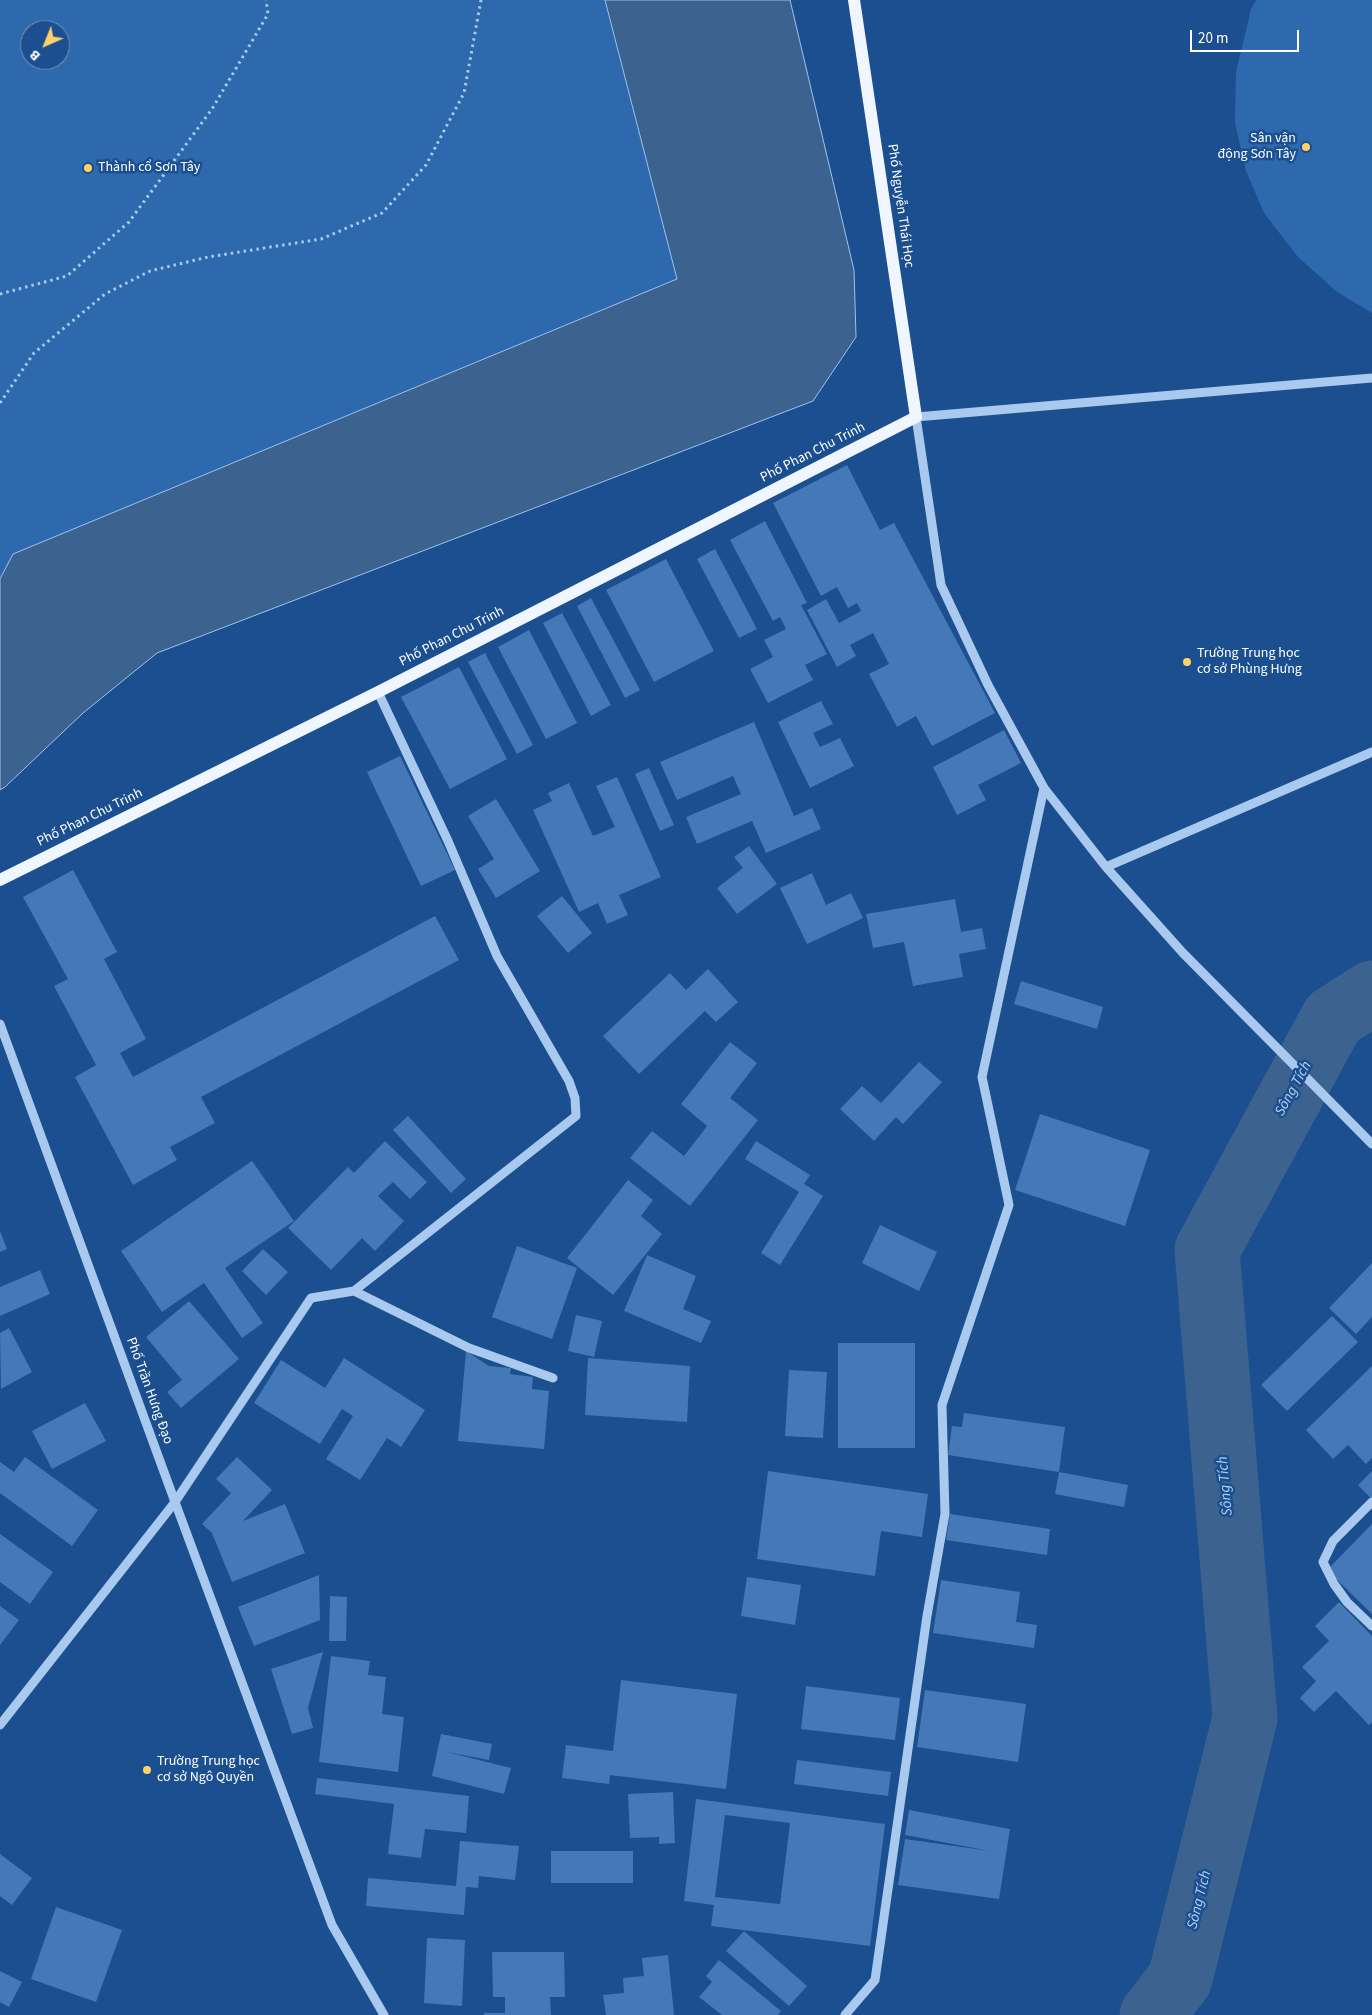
<!DOCTYPE html>
<meta charset="utf-8">
<style>
body{margin:0}
#map{position:relative;width:1372px;height:2015px;overflow:hidden;background:#1b4f8f;font-family:"Source Sans 3",sans-serif}
canvas{display:block}
.north{position:absolute;left:20px;top:20px;width:50px;height:50px;box-sizing:border-box;background:#1b4f8f;border:1px solid #7695bc;border-radius:50%;rotate:224deg;font-size:14px;font-weight:700;line-height:20px;text-align:center;color:#fff}
.north::after{content:'';display:block;margin:auto;width:18px;height:22px;background:#ffd166;clip-path:polygon(50% 0,100% 100%,50% 72%,0 100%)}
.scale{position:absolute;left:1190px;top:30px;width:109px;height:22px;box-sizing:border-box;border:2px solid #fff;border-top:0;padding-left:6px;font-size:15px;line-height:18px;white-space:nowrap;color:#fff;-webkit-text-stroke:4px #1b4f8f;paint-order:stroke}
</style>
<div id="map">
<canvas width="1372" height="2015"></canvas>
<div class="north">B</div>
<div class="scale">20 m</div>
</div>
<script>
const ctx = document.querySelector('canvas').getContext('2d');
ctx.lineJoin = 'round';
function fillPath(path, color) { ctx.fillStyle = color; ctx.fill(path, 'evenodd'); }
const toPath = rows => new Path2D(rows.map(r => 'M' + r).join(''));
function stroke(path, color, width, dash) { ctx.strokeStyle = color; ctx.lineWidth = width; ctx.lineCap = dash ? 'butt' : 'round'; ctx.setLineDash(dash || []); ctx.stroke(path); }
function drawText(font, color, halo, rows, align = 'center') {
  ctx.font = font + ' "Source Sans 3",sans-serif'; ctx.lineWidth = 5; ctx.setLineDash([]); ctx.textBaseline = 'middle'; ctx.strokeStyle = halo; ctx.fillStyle = color; for (const [text, x, y, turn = 0] of rows) {
    ctx.save(); ctx.translate(x, y); ctx.rotate((+turn || 0) * Math.PI / 180); ctx.textAlign = isNaN(turn) ? turn : align; if (halo) ctx.strokeText(text, 0, 0); ctx.fillText(text, 0, 0); ctx.restore();
  }
}
const green = toPath([
 [0,0,605,0,677,279,13,554,0,579],
 [30,30,60,30,60,60,30,60],
 [1256,0,1372,0,1372,313,1337,292,1298,257,1264,213,1246,171,1235,123,1236,72,1251,9]
]);
const water = toPath([
 [605,0,790,0,854,270,856,337,813,401,157,653,83,713,5,787,0,790,0,579,13,554,677,279,605,0]
]);
const river = toPath([
 [1152,2015,1180,1979,1245,1718,1207,1250,1333,1018,1372,993]
]);
const building = toPath([
 [847,465,880,530,894,523,995,713,932,746,916,716,897,727,869,674,889,664,873,633,850,645,856,656,837,667,807,610,826,599,839,623,861,611,857,603,848,608,837,587,821,596,773,503],
 [765,521,807,603,801,605,827,654,805,665,813,680,768,703,750,669,773,657,764,640,786,629,780,617,773,621,730,540],
 [715,549,757,629,739,638,697,559],
 [666,559,714,651,654,682,606,590],
 [591,598,640,690,625,698,577,606],
 [562,613,611,705,591,716,543,623],
 [529,630,577,723,546,739,498,647],
 [485,653,533,745,517,754,468,662],
 [459,667,507,759,450,789,401,697],
 [821,701,833,724,813,733,820,747,840,738,854,766,810,788,778,722],
 [754,722,794,816,812,808,821,829,766,853,752,821,697,844,686,817,741,794,733,776,677,800,660,762],
 [1004,730,1021,763,978,785,986,800,957,815,933,767],
 [400,756,455,870,421,886,367,772],
 [649,768,674,825,660,831,635,774],
 [617,777,661,877,619,895,628,915,607,924,598,903,579,912,533,810,552,801,548,793,569,783,593,836,615,827,596,786],
 [496,799,540,871,496,898,478,869,494,859,468,816],
 [749,846,777,884,737,914,717,888,743,868,734,857],
 [73,870,117,952,104,959,146,1039,120,1053,133,1077,435,916,459,960,201,1097,215,1123,170,1147,177,1160,133,1185,75,1077,96,1065,54,986,68,979,23,897],
 [812,873,826,905,851,893,863,918,807,944,780,888],
 [562,896,592,933,568,953,537,916],
 [955,899,961,932,982,928,986,949,959,954,963,977,913,986,904,942,873,948,866,914],
 [708,969,738,1002,716,1022,705,1011,639,1074,603,1036,670,973,686,990],
 [1021,981,1103,1007,1097,1029,1014,1004],
 [730,1042,757,1063,730,1098,758,1120,690,1206,630,1158,652,1131,684,1156,707,1126,681,1104],
 [919,1062,942,1082,903,1124,896,1117,874,1141,840,1109,862,1086,881,1103],
 [1040,1114,1150,1150,1125,1226,1015,1190],
 [408,1116,466,1179,451,1193,393,1130],
 [385,1141,427,1182,410,1199,393,1182,378,1196,404,1221,375,1251,362,1238,331,1270,288,1228,348,1167,354,1173],
 [756,1141,810,1175,804,1184,823,1196,780,1265,761,1253,799,1192,745,1159],
 [252,1161,294,1221,225,1268,263,1323,242,1338,204,1283,162,1312,121,1251],
 [628,1180,653,1200,641,1216,662,1234,613,1295,567,1258],
 [880,1225,937,1252,919,1291,862,1263],
 [0,1231,7,1249,0,1252],
 [517,1246,577,1268,552,1339,492,1317],
 [263,1249,288,1272,266,1295,242,1271],
 [647,1255,696,1276,683,1309,711,1321,701,1343,624,1311],
 [1372,1263,1372,1317,1356,1334,1329,1308],
 [40,1270,50,1294,0,1316,0,1287],
 [189,1301,239,1359,181,1408,167,1392,182,1380,146,1337],
 [576,1315,602,1321,594,1357,568,1351],
 [1332,1316,1358,1342,1287,1411,1261,1385],
 [9,1328,32,1372,1,1389,0,1333],
 [838,1343,915,1343,915,1448,838,1448],
 [466,1351,489,1366,511,1368,510,1374,533,1377,532,1389,549,1391,544,1449,458,1441],
 [344,1358,425,1410,401,1447,387,1438,360,1480,326,1459,353,1416,342,1409,320,1444,254,1403,281,1360,325,1388],
 [588,1358,690,1366,687,1422,585,1415],
 [1372,1366,1372,1458,1366,1464,1348,1445,1333,1459,1306,1430],
 [789,1370,827,1372,823,1438,785,1436],
 [85,1403,106,1441,52,1469,32,1431],
 [964,1413,1065,1427,1059,1472,948,1455,952,1426,962,1427],
 [25,1457,98,1510,72,1546,0,1493,0,1462,14,1472],
 [237,1457,272,1490,243,1521,285,1504,305,1553,232,1582,212,1533,202,1524,231,1493,216,1479],
 [768,1471,928,1494,922,1537,881,1531,875,1576,757,1559],
 [1372,1471,1372,1499,1358,1485],
 [1059,1472,1128,1485,1124,1507,1055,1494],
 [950,1514,1050,1529,1047,1555,946,1540],
 [1372,1524,1372,1614,1327,1570],
 [0,1534,53,1572,30,1604,0,1582],
 [319,1575,320,1620,254,1646,238,1607],
 [747,1577,801,1585,795,1625,741,1616],
 [941,1580,1020,1592,1016,1622,1037,1625,1034,1648,933,1633],
 [330,1596,347,1597,346,1641,329,1641],
 [1339,1602,1372,1636,1372,1722,1369,1725,1336,1691,1314,1712,1300,1698,1316,1681,1302,1667,1329,1641,1315,1626],
 [0,1606,19,1620,0,1645],
 [323,1652,308,1708,313,1728,292,1734,271,1669],
 [331,1656,370,1661,368,1675,386,1677,382,1714,404,1717,398,1772,319,1762],
 [621,1680,737,1694,726,1789,610,1775,609,1784,562,1778,566,1745,613,1751],
 [806,1686,900,1698,895,1740,801,1729],
 [925,1690,1026,1704,1018,1762,917,1747],
 [441,1734,492,1744,489,1760,447,1752,511,1768,504,1794,432,1776],
 [797,1760,891,1772,888,1796,794,1784],
 [317,1778,469,1796,466,1833,425,1829,421,1858,388,1854,394,1804,315,1794],
 [673,1792,675,1843,659,1844,659,1837,630,1838,628,1794],
 [696,1799,885,1824,870,1946,711,1926,714,1905,684,1901],
 [725,1815,790,1823,780,1904,715,1897],
 [909,1810,1010,1829,999,1899,898,1885,905,1839,990,1851,905,1835],
 [460,1841,519,1846,515,1880,479,1876,478,1888,466,1887,464,1915,366,1906,368,1878,456,1886],
 [551,1851,633,1851,633,1883,551,1883],
 [0,1854,32,1878,12,1905,0,1896],
 [56,1907,122,1930,96,2002,31,1979],
 [744,1931,807,1986,789,2006,726,1951],
 [427,1938,465,1940,462,2006,424,2003],
 [492,1952,564,1952,565,1997,550,1997,551,2015,484,2015,484,2013,505,2013,505,1997,493,1997],
 [668,1955,674,2015,606,2015,603,1995,624,1993,623,1978,644,1976,642,1958],
 [719,1960,781,2011,778,2015,722,2015,699,1997,712,1982,706,1976],
 [0,1971,22,1982,9,2007,0,2002]
]);
const path = toPath([
 [0,294,67,276,129,222,212,109,268,14,266,0],
 [0,403,34,353,105,294,150,271,208,257,321,239,382,213,426,165,464,93,481,0]
]);
const minor = toPath([
 [378,692,448,841,497,956,569,1081,575,1098,576,1116,354,1291,311,1298,175,1502,332,1925,384,2015],
 [1044,788,1106,867,1183,953,1372,1144],
 [1106,867,1372,752],
 [0,1024,175,1502,0,1725],
 [354,1291,469,1348,553,1378],
 [1372,1502,1333,1541,1323,1562,1334,1584,1347,1602,1372,1626],
 [845,2015,875,1980,927,1616,945,1514,942,1405,1009,1205,982,1077,1044,788,988,685,941,585,916,417,1372,378]
]);
const major = toPath([
 [0,880,378,692,916,417,854,0]
]);
const markers = [
 [1306,147,5,"#ffd166"],
 [88,168,5,"#ffd166"],
 [1187,662,5,"#ffd166"],
 [147,1770,5,"#ffd166"]
];
const poiNames = [
 ["Sân vận",1296,139,"right"],
 ["động Sơn Tây",1296,155,"right"],
 ["Thành cổ Sơn Tây",98,168],
 ["Trường Trung học",1197,654],
 ["cơ sở Phùng Hưng",1197,670],
 ["Trường Trung học",157,1762],
 ["cơ sở Ngô Quyền",157,1778]
];
const streetNames = [
 ["Phố Nguyễn Thái Học",900,206,82],
 ["Phố Phan Chu Trinh",813,453,-27],
 ["Phố Phan Chu Trinh",452,637,-27],
 ["Phố Phan Chu Trinh",90,818,-26],
 ["Phố Trần Hưng Đạo",149,1391,70]
];
const waterNames = [
 ["Sông Tích",1294,1089,-61],
 ["Sông Tích",1226,1486,-95],
 ["Sông Tích",1200,1900,-76]
];
fillPath(green, '#2e69ad');
fillPath(water, '#3c6290');
stroke(water, '#9cc4f0', 1);
stroke(river, '#3c6290', 65);
fillPath(building, '#4478b7');
stroke(path, '#a9c9ee', 3, [2.5, 4]);
stroke(minor, '#a9c9ee', 9);
stroke(major, '#f0f6ff', 12);
for (const [x, y, r, color] of markers) { const dot = new Path2D(); dot.arc(x, y, r, 0, 2 * Math.PI); ctx.fillStyle = color; ctx.fill(dot); stroke(dot, '#1b4f8f', 2); }
drawText('14px', '#fff', '#1b4f8f', poiNames, 'left');
drawText('14px', '#fff', '#1b4f8f', streetNames);
drawText('italic 15px', '#b5d3f5', '#1b4f8f', waterNames);
</script>
